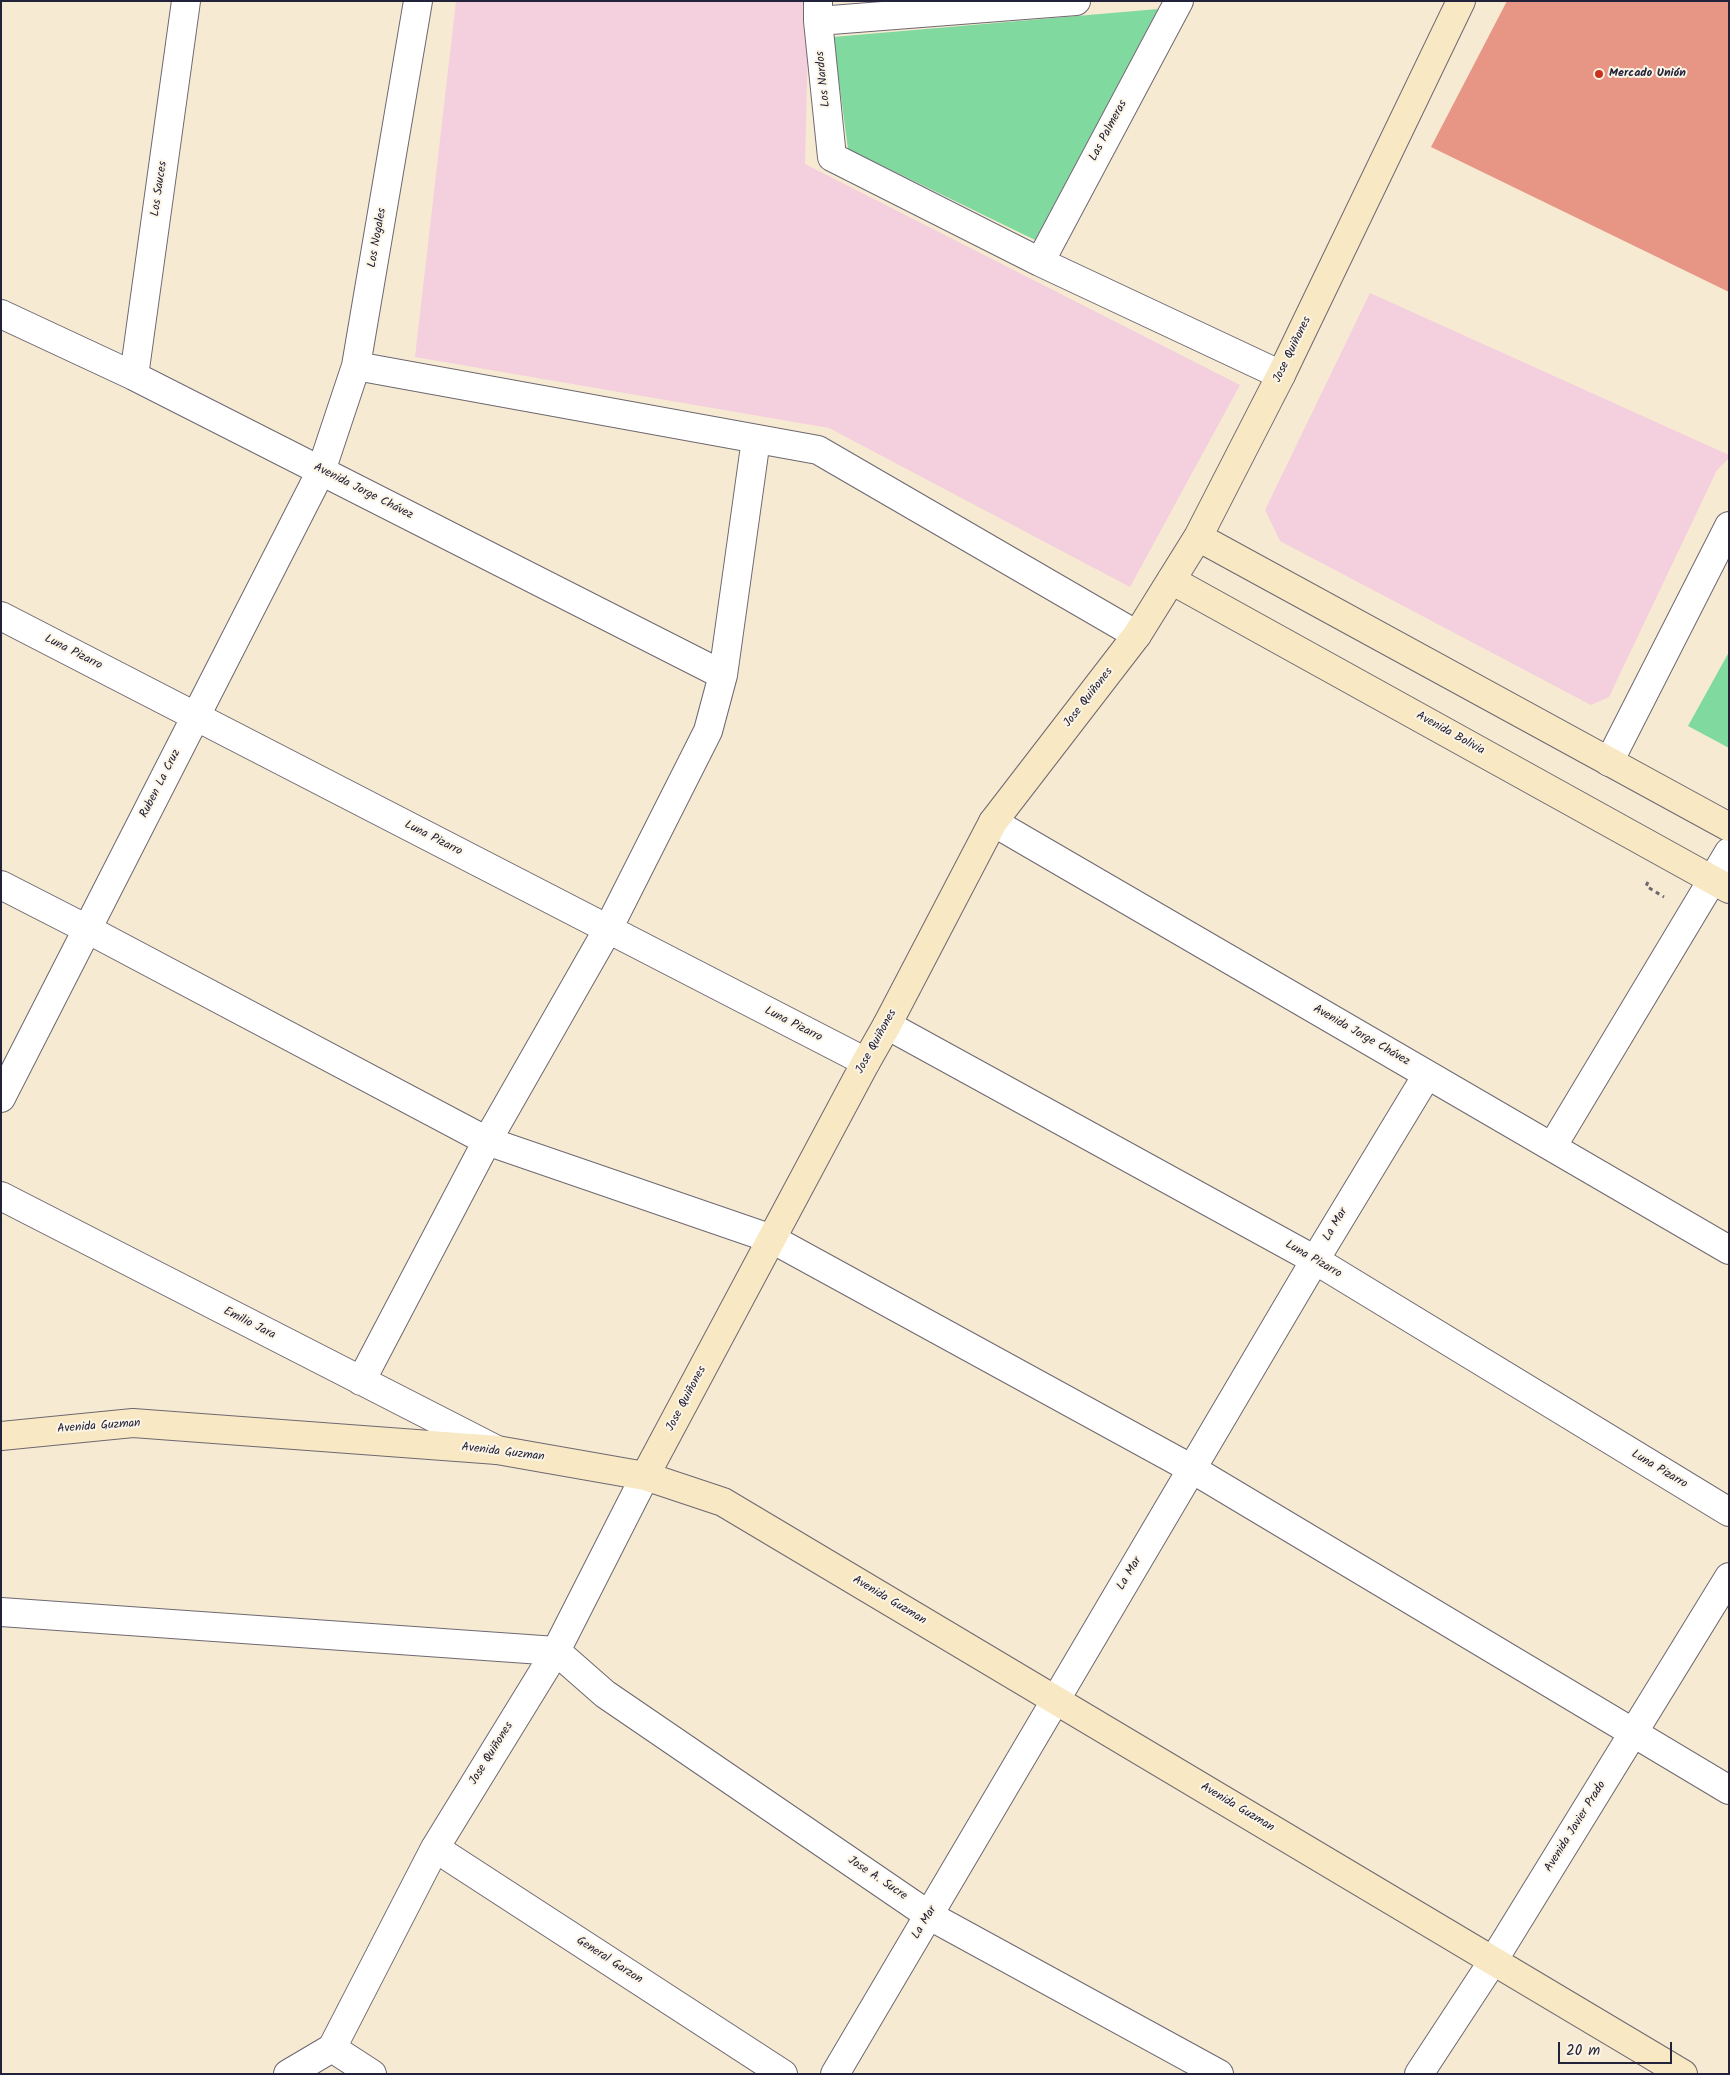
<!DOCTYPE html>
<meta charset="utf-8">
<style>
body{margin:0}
#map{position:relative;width:1730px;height:2075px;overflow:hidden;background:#f7ead3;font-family:Kalam,sans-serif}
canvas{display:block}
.frame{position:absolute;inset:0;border:2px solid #22223b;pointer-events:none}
.scale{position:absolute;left:1558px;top:2042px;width:114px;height:22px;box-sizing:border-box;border:2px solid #22223b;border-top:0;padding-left:6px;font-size:15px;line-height:18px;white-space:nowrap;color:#22223b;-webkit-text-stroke:4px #fcf5e5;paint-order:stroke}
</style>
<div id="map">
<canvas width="1730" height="2075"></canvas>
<div class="frame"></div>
<div class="scale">20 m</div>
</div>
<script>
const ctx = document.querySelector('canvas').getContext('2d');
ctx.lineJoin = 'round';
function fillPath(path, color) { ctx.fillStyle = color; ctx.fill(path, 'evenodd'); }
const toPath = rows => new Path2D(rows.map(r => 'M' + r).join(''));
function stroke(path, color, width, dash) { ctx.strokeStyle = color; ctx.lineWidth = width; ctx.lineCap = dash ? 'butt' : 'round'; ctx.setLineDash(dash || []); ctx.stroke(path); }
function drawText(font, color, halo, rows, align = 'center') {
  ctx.font = font + ' Kalam,sans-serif'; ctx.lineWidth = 4; ctx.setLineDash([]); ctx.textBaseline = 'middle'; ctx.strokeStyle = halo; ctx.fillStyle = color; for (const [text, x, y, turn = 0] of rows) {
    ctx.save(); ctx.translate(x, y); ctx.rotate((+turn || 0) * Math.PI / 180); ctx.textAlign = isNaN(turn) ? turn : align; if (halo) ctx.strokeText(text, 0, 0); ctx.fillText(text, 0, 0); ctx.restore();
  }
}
const built = toPath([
 [456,1,809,1,805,164,1240,385,1130,587,829,428,415,357],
 [1370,293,1729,455,1729,458,1717,470,1609,697,1591,705,1280,541,1265,510]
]);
const green = toPath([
 [1158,9,1035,240,848,149,833,37],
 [1729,652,1729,748,1688,726]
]);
const building = toPath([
 [1507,1,1729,1,1729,292,1431,147]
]);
const path = toPath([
 [1648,882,1646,886,1664,897]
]);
const street = toPath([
 [818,1,818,21,832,157,1040,262,1281,375],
 [818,21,1076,1],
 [1040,262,1179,1],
 [1,314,134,376,723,675],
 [356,366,818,450,1137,635],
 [134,376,186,1],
 [1,616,866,1062],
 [1609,762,1729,526],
 [993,822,1729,1250],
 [1,885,87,929,487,1141,772,1239,1192,1469,1729,1790],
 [887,1025,1315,1260,1729,1512],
 [1,1098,321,471,356,366,418,1],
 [1552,1147,1729,852],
 [1,1196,497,1450],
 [361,1381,487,1141,608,929,708,731,723,675,756,439],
 [1,1612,556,1651,605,1694,930,1916,1219,2074],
 [435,1848,783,2074],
 [332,2048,372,2074],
 [288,2074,332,2048,435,1848,556,1651,645,1476],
 [835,2074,1315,1260,1427,1075],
 [1419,2074,1493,1961,1729,1577]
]);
const secondary = toPath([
 [1198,537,1729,827],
 [1171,580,1729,889],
 [1,1436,133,1423,497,1450,645,1476,723,1502,1683,2074],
 [645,1476,866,1062,887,1025,993,822,1137,635,1198,537,1281,375,1461,1]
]);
const markers = [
 [1599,74,5,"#c8321e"]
];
const poiNames = [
 ["Mercado Unión",1609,74]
];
const streetNames = [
 ["Los Nardos",824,79,-96],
 ["Las Palmeras",1109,131,-62],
 ["Los Sauces",160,189,-82],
 ["Los Nogales",378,238,-80],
 ["Jose Quiñones",1293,350,-64],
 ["Avenida Jorge Chávez",363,492,27],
 ["Luna Pizarro",73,653,27],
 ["Jose Quiñones",1089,698,-52],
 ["Avenida Bolivia",1450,734,29],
 ["Ruben La Cruz",161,784,-63],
 ["Luna Pizarro",433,839,27],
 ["Luna Pizarro",793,1025,27],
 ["Avenida Jorge Chávez",1361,1036,30],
 ["Jose Quiñones",877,1042,-61],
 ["La Mar",1336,1225,-59],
 ["Luna Pizarro",1313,1260,30],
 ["Emilio Jara",249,1324,27],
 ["Jose Quiñones",687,1399,-62],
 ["Avenida Guzman",99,1427,-4],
 ["Avenida Guzman",503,1453,7],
 ["Luna Pizarro",1659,1470,31],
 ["La Mar",1130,1574,-59],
 ["Avenida Guzman",889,1601,31],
 ["Jose Quiñones",492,1754,-58],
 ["Avenida Guzman",1237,1808,31],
 ["Avenida Javier Prado",1576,1827,-58],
 ["Jose A. Sucre",877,1879,34],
 ["La Mar",925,1923,-59],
 ["General Garzon",609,1961,33]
];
fillPath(built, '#f4cfdd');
fillPath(green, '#80d99e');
fillPath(building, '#e79585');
stroke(street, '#6d6870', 30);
stroke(secondary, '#6d6870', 30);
stroke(path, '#6d6870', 3, [4, 4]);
stroke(street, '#fff', 28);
stroke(secondary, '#f8e8c3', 28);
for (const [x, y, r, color] of markers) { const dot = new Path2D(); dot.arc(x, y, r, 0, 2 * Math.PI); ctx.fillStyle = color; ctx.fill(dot); stroke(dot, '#fcf5e5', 2); }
drawText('bold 12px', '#22223b', '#fcf5e5', poiNames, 'left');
drawText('12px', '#22223b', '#fcf5e5', streetNames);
</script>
